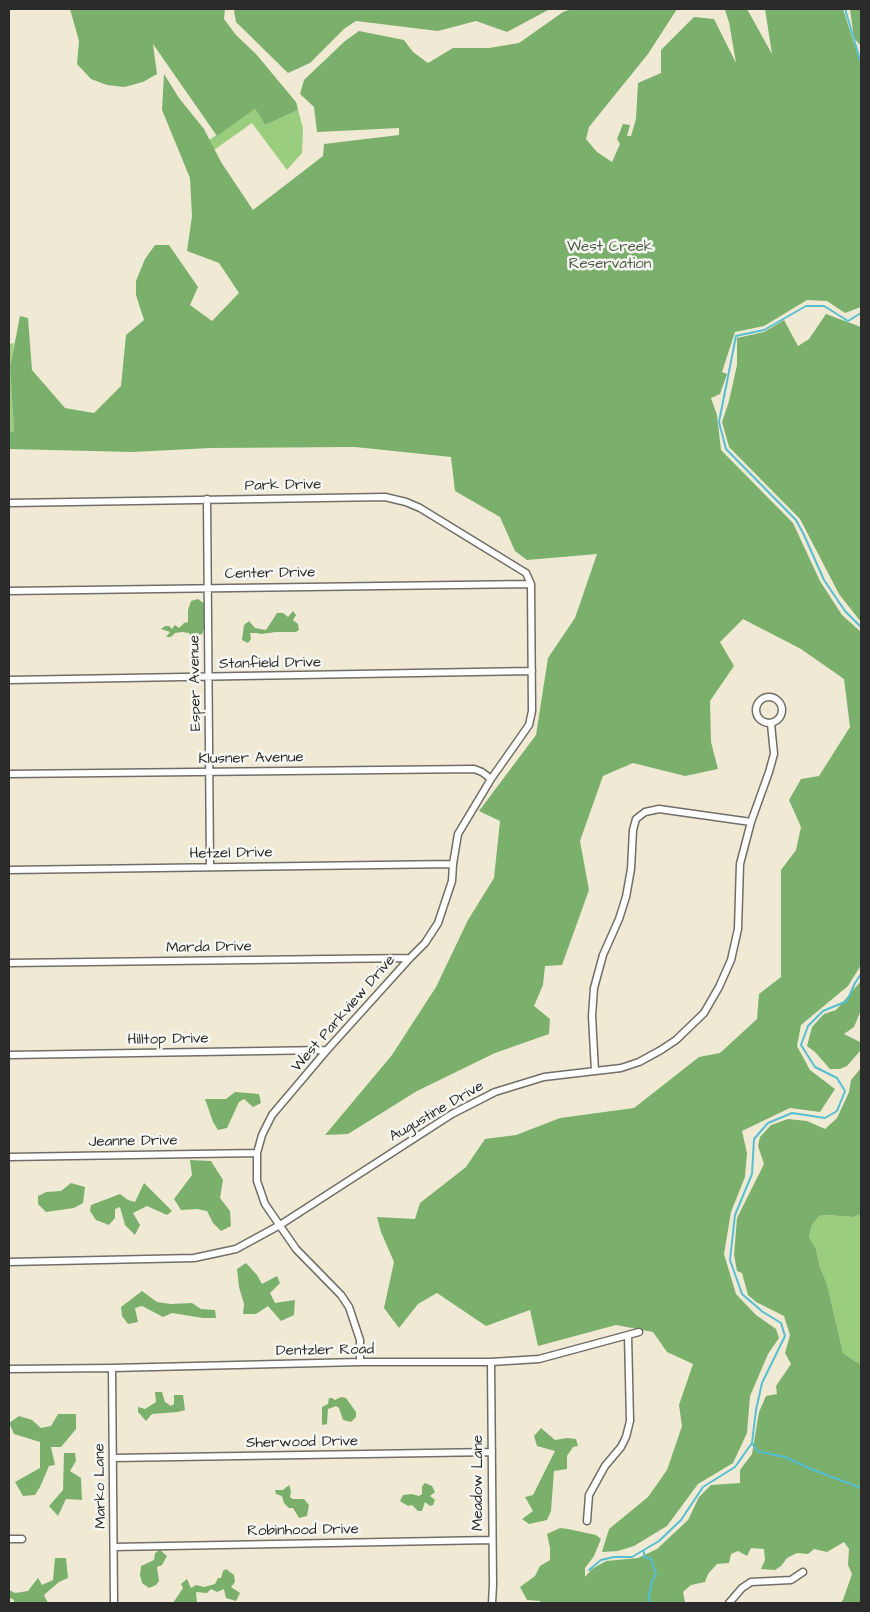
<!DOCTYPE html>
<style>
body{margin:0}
#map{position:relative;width:870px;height:1612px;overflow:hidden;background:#f0ead5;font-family:"Architects Daughter",sans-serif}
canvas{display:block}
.frame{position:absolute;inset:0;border:10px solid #2b2b2b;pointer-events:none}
</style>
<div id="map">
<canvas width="870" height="1612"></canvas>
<div class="frame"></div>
</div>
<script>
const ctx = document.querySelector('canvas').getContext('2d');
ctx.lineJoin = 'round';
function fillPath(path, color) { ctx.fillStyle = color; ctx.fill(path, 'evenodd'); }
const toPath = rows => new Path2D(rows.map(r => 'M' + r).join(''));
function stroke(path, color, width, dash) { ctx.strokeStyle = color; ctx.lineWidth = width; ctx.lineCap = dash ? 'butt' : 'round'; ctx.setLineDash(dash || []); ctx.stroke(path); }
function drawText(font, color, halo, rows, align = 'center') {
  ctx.font = font + ' "Architects Daughter",sans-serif'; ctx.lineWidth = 5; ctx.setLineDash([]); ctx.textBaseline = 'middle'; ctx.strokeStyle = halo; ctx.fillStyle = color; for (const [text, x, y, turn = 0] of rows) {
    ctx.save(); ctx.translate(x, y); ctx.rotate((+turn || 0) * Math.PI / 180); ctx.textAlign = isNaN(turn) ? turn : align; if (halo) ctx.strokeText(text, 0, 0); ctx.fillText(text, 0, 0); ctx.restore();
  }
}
const green = toPath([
 [255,109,265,125,298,110,303,128,302,153,287,170,252,123,214,150,209,140],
 [14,343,10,367,14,431,9,432,9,344],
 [861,1214,861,1365,843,1353,827,1284,820,1267,816,1249,809,1237,812,1225,819,1216,826,1215,853,1217]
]);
const forest = toPath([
 [70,9,225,9,224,19,236,35,256,54,296,102,298,110,265,125,255,109,217,136,153,44,157,74,143,82,124,87,107,85,91,79,77,64,79,41],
 [236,9,550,9,507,32,476,21,438,31,356,21,344,29,310,63,288,73,236,22,234,11],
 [572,9,677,9,648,54,589,127,586,139,597,152,612,162,620,144,617,139,623,124,630,125,627,136,631,136,636,119,638,83,661,73,661,50,694,17,714,19,736,63,729,22,725,10,727,9,747,9,772,54,765,9,843,9,861,65,861,307,845,313,827,301,807,300,764,326,735,332,722,372,727,374,720,394,711,398,717,415,721,450,793,523,820,581,842,615,861,632,861,965,848,986,801,1025,797,1046,810,1070,835,1089,820,1112,790,1108,742,1131,747,1153,745,1177,731,1212,724,1254,736,1294,756,1315,776,1329,779,1338,768,1354,750,1396,747,1433,733,1463,698,1484,667,1526,634,1546,618,1551,602,1552,609,1529,648,1497,667,1470,682,1426,679,1405,693,1364,667,1352,653,1332,616,1325,538,1346,530,1310,486,1326,437,1293,418,1304,399,1328,384,1308,394,1262,381,1232,377,1217,415,1219,420,1203,466,1167,485,1139,516,1135,560,1118,634,1108,699,1057,720,1053,757,1019,759,994,781,977,781,870,796,850,801,827,789,800,801,779,819,776,850,727,844,679,801,649,743,619,720,642,734,666,710,701,711,742,718,769,685,776,633,763,603,776,580,841,589,890,562,965,545,966,543,985,534,1006,550,1019,549,1034,495,1053,417,1091,348,1134,325,1135,392,1055,436,987,468,920,494,878,500,821,479,811,536,735,548,658,575,618,597,554,527,560,515,551,500,517,455,491,451,457,355,447,211,448,132,452,9,449,9,432,14,431,10,367,20,316,28,318,32,370,65,408,94,413,121,386,126,335,144,320,136,295,136,281,145,259,155,245,169,245,198,287,190,305,212,321,239,293,219,263,187,251,192,216,190,178,162,110,164,74,179,98,204,129,221,162,253,210,323,156,324,144,399,135,399,128,317,132,314,107,300,94,304,80,345,41,359,31,404,40,413,52,428,63,453,48,489,48,519,43,563,12],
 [850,9,861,9,861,46,854,38],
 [826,314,861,327,861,622,839,594,800,519,729,447,722,422,729,401,737,365,737,338,764,332,784,320,798,346,809,339],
 [198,599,205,604,205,627,202,634,191,637,189,633,182,632,175,633,171,637,166,637,170,632,161,629,165,626,169,626,172,629,175,625,179,628,184,623,188,622,188,610,191,601],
 [293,611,296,615,293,620,298,624,299,630,296,632,276,632,261,634,257,633,250,633,251,639,248,643,242,640,244,625,249,621,255,628,266,630,277,613,283,613,288,617],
 [861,981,861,1010,854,1027,844,1034,860,1042,860,1051,847,1066,840,1069,830,1069,815,1052,807,1046,812,1027,824,1014,836,1010],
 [861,1068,861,1214,853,1217,826,1215,819,1216,812,1225,809,1237,816,1249,820,1267,827,1284,843,1353,861,1365,861,1603,840,1603,843,1600,852,1574,848,1565,849,1549,844,1542,827,1552,814,1549,808,1554,797,1553,787,1558,781,1566,775,1570,761,1569,765,1560,764,1549,751,1548,747,1556,738,1551,731,1554,729,1563,717,1564,708,1574,705,1582,691,1585,683,1592,685,1602,684,1603,540,1603,540,1601,527,1600,520,1587,535,1576,540,1566,550,1560,550,1548,547,1534,560,1528,568,1529,596,1535,601,1539,594,1556,585,1568,585,1577,592,1569,606,1561,638,1558,657,1549,688,1520,699,1497,711,1485,740,1483,740,1470,752,1454,759,1412,766,1396,777,1394,776,1386,791,1364,785,1353,790,1335,784,1316,756,1302,748,1295,742,1273,737,1271,734,1255,737,1218,764,1164,758,1146,760,1137,771,1125,788,1119,807,1121,825,1129,837,1118,849,1092,851,1080],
 [235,1092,259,1094,261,1103,253,1107,244,1099,239,1102,227,1128,218,1130,213,1122,205,1099,226,1099],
 [190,1160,211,1161,223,1180,220,1198,230,1211,231,1226,221,1231,213,1223,207,1211,197,1209,181,1210,174,1199,192,1175],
 [71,1183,85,1187,83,1203,74,1208,46,1212,38,1204,38,1196,46,1192,61,1191],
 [144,1183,172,1211,167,1215,147,1206,133,1213,140,1225,135,1235,125,1225,120,1207,115,1209,115,1218,109,1225,96,1220,90,1211,91,1205,120,1194,128,1200,135,1202],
 [246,1263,257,1275,262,1284,277,1276,280,1283,270,1293,275,1303,295,1300,294,1315,281,1321,268,1306,256,1314,243,1314,244,1304,239,1287,237,1269],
 [142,1291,157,1302,171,1304,192,1303,201,1309,215,1310,216,1318,203,1318,172,1313,163,1317,142,1306,135,1308,138,1322,128,1324,122,1316,121,1307],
 [155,1392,162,1392,165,1402,171,1406,174,1404,174,1395,183,1395,185,1410,178,1412,152,1414,146,1421,138,1412,138,1407,145,1409,156,1402],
 [341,1397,346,1398,356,1412,356,1417,351,1422,343,1420,339,1408,336,1406,328,1409,327,1424,322,1425,322,1407,328,1404,329,1398,332,1398,335,1400],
 [58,1414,76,1414,76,1429,61,1447,51,1447,55,1465,49,1466,40,1487,35,1495,23,1496,15,1482,40,1468,40,1442,14,1434,9,1423,19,1416,32,1420,41,1428,51,1426],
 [541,1428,555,1440,567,1438,576,1439,578,1446,573,1447,567,1456,567,1469,554,1471,551,1511,547,1520,529,1524,522,1519,533,1511,525,1497,533,1495,555,1451,537,1446,534,1436],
 [64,1453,75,1453,76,1461,70,1471,81,1478,82,1500,66,1499,58,1516,49,1506,63,1490],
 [425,1483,432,1486,435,1492,430,1496,435,1500,433,1505,430,1506,425,1502,422,1511,418,1511,412,1505,408,1506,400,1501,403,1495,412,1494,419,1496,422,1494,422,1486],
 [289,1485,291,1491,290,1497,293,1499,304,1499,309,1505,307,1516,299,1518,293,1508,289,1508,284,1503,282,1496,276,1494,275,1490,283,1490],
 [160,1550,167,1556,162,1565,157,1567,159,1581,156,1585,149,1588,142,1583,140,1575,141,1566,154,1560,155,1553],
 [55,1558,66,1558,68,1578,59,1582,44,1595,48,1603,15,1603,13,1599,9,1598,9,1590,15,1593,28,1591,38,1578,42,1585,53,1580],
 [226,1569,234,1575,235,1582,231,1587,240,1593,236,1601,226,1598,224,1589,217,1592,211,1589,207,1593,196,1592,197,1603,173,1603,183,1588,181,1584,187,1579,191,1588,196,1585,204,1587,215,1584,218,1578,221,1578,223,1571]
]);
const stream = toPath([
 [845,9,861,63],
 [861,313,848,321,824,306,806,306,764,330,736,336,719,422,726,449,796,520,804,535,824,580,845,611,861,627],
 [861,974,855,983,847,1001,823,1011,808,1026,801,1045,815,1067,837,1078,845,1091,837,1111,825,1118,792,1113,768,1123,754,1139,752,1174,735,1215,730,1260,742,1294,763,1312,781,1323,785,1336,762,1383,756,1410,752,1443,757,1451,785,1457,811,1469,861,1488],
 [644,1552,644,1557,651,1559,656,1574,652,1581,649,1596,650,1603],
 [589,1570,601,1560,614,1557,632,1557,659,1541,681,1520,703,1487,735,1467,752,1443]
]);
const minor = toPath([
 [207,499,210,867],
 [9,503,385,497,406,502,420,508,526,573,531,584,532,711,529,725,491,779,458,834,453,864,452,881,438,923,425,943,410,958,327,1050,272,1115,262,1135,257,1153,257,1181,265,1204,296,1249,341,1295,349,1307,360,1340,360,1362],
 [9,591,531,584],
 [9,680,532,671],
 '756 710a13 13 0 1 1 26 0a13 13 0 1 1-26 0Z',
 [9,774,474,769,482,772,491,779],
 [9,870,453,864],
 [9,963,410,958],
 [9,1055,327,1050],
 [595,1071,592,1016,594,988,603,955,619,919,626,897,631,869,633,830,636,819,645,812,659,809,751,822],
 [9,1157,257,1153],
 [9,1262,194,1258,236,1249,280,1225,452,1114,495,1092,544,1077,621,1068,639,1062,661,1050,676,1040,704,1013,719,987,731,960,738,929,740,864,751,822,769,772,774,754,771,724],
 [491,1362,493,1585,492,1603],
 [112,1368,114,1603],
 [9,1369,112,1368,360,1362,491,1362,539,1359,639,1332],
 [113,1458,492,1452],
 [587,1521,589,1495,605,1466,621,1447,626,1437,630,1421,628,1335],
 [9,1539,22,1539],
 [114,1547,492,1540],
 [729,1603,742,1588,751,1582,791,1580,803,1572]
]);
const parkNames = [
 ["West Creek",610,248],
 ["Reservation",610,265]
];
const streetNames = [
 ["Park Drive",283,486,-1],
 ["Center Drive",270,574,-1],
 ["Stanfield Drive",270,664,-1],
 ["Esper Avenue",196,683,-91],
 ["Klusner Avenue",251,759,-1],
 ["Hetzel Drive",231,854,-1],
 ["Marda Drive",209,948,-1],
 ["West Parkview Drive",344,1014,-49],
 ["Hilltop Drive",168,1040,-1],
 ["Augustine Drive",437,1112,-30],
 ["Jeanne Drive",133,1142,-1],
 ["Dentzler Road",325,1351,-1],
 ["Sherwood Drive",302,1443,-1],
 ["Meadow Lane",479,1483,-90],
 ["Marko Lane",101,1486,-91],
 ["Robinhood Drive",303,1531,-1]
];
fillPath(green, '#9acd7d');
fillPath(forest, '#7bb06c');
stroke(stream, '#55bed1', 2);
stroke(minor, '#706e66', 9);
stroke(minor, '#fff', 6);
drawText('15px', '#4c5c44', '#f6f6f2', parkNames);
drawText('15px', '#2b2b2b', '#f6f6f2', streetNames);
</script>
